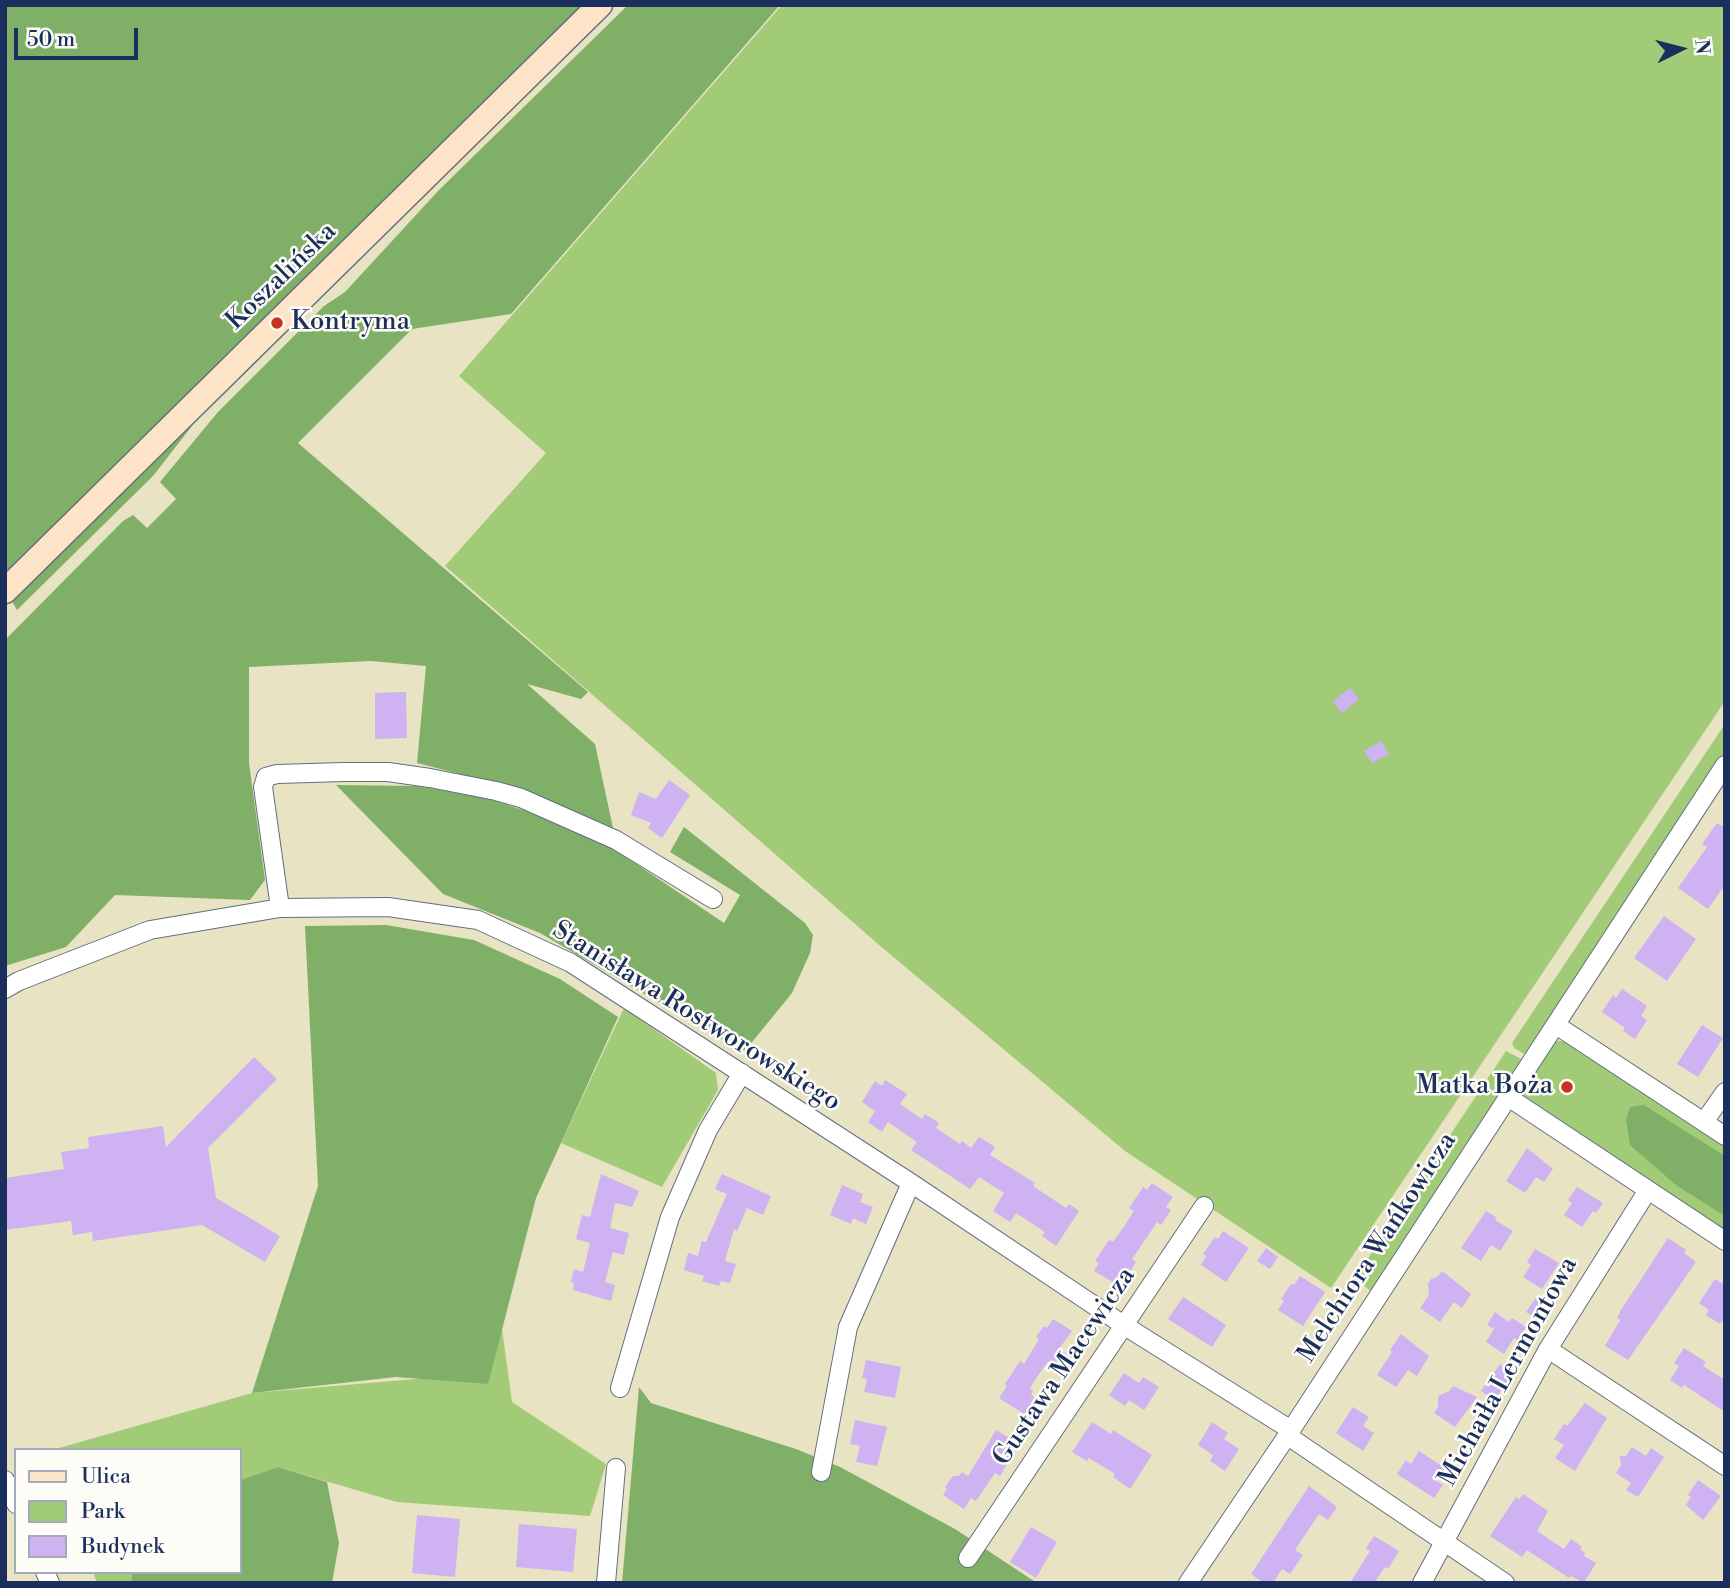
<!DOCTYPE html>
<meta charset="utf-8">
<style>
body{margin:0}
#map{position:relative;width:1730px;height:1588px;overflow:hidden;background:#e8e3c2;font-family:"Libre Bodoni",serif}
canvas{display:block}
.frame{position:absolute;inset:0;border:7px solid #1b2f5e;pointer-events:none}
.legend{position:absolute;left:14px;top:1448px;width:228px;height:126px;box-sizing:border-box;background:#fdfcf7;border:2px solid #a3aaba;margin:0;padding:9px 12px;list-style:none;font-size:21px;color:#1b2f5e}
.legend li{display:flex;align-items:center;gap:14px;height:35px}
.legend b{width:35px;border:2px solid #a3aaba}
.north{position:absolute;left:1646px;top:14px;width:70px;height:70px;-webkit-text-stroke:5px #fdfcf7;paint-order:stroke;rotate:84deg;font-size:19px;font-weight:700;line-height:28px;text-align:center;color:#1b2f5e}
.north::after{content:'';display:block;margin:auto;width:24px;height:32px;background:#1b2f5e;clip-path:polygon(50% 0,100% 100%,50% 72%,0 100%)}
.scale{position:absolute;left:14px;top:28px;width:124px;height:32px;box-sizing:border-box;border:4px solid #1b2f5e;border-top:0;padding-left:9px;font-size:21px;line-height:24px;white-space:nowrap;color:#1b2f5e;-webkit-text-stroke:5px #fdfcf7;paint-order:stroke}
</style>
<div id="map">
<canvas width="1730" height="1588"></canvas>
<div class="frame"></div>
<ul class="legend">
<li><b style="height:9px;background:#fee4c6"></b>Ulica</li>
<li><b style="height:19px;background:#a1cb77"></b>Park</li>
<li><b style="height:19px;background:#ceb2f2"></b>Budynek</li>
</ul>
<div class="north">N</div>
<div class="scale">50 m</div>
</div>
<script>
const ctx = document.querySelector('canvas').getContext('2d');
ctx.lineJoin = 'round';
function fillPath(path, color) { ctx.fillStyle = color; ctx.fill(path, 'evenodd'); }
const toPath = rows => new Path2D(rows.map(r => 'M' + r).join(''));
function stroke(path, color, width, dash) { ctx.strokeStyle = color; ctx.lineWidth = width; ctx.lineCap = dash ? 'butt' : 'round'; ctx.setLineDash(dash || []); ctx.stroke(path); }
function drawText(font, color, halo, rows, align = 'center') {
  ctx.font = font + ' "Libre Bodoni",serif'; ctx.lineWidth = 5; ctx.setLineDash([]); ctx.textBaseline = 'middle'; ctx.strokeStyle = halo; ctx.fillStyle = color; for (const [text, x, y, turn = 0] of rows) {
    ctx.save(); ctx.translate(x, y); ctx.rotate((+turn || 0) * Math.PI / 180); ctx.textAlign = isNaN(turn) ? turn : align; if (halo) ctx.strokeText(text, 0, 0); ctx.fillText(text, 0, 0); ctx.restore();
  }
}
const green = toPath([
 [782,5,1725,5,1725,701,1331,1288,1125,1151,878,944,445,566,546,453,459,376],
 [1725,724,1725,753,1526,1055,1514,1048,1512,1043],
 [624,1008,716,1073,718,1090,662,1187,561,1143],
 [1554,1041,1565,1041,1725,1147,1725,1235,1523,1097,1522,1090],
 [1506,1051,1523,1060,1371,1292,1359,1280,1359,1272],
 [502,1329,512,1402,606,1464,590,1516,397,1502,278,1467,240,1480,240,1450,52,1450,252,1393,427,1378],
 [93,1572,132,1572,131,1583,97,1583]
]);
const forest = toPath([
 [5,5,586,5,5,574],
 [628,5,780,5,511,314,412,329,298,443,588,692,581,699,527,684,595,744,613,828,519,789,417,763,426,666,371,661,249,667,249,763,265,880,250,900,115,895,66,947,5,966,5,640,123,521,133,515,147,528,176,499,160,482,218,412,324,306,345,292,439,190],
 [193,419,195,422,153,476,17,610,10,598],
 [336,785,418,786,486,798,526,811,605,843,724,923,740,895,670,852,684,827,805,923,813,935,810,953,792,993,744,1052,540,933,443,894],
 [386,925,474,940,560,979,618,1017,536,1198,488,1384,396,1377,252,1393,318,1186,305,926],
 [1644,1105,1725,1156,1725,1216,1676,1185,1630,1145,1626,1120,1630,1107],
 [639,1387,651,1403,796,1449,840,1467,955,1529,1037,1583,622,1583],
 [278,1467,327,1482,339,1543,332,1583,131,1583,132,1572,240,1572,240,1480]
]);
const building = toPath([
 [1350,688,1359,699,1342,713,1333,701],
 [406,692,407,738,375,739,375,693],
 [1381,741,1389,754,1372,763,1364,751],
 [669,780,690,795,662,838,648,828,651,823,631,815,639,792,656,799],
 [1717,823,1725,828,1725,885,1708,909,1678,888,1707,847,1702,844],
 [1664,916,1696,939,1667,981,1634,958],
 [1622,989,1647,1006,1641,1016,1647,1020,1635,1039,1623,1031,1625,1028,1602,1012,1613,995,1616,998],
 [1702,1025,1723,1038,1698,1077,1677,1064],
 [254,1057,277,1079,208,1148,216,1198,280,1236,265,1262,202,1225,93,1241,92,1232,73,1235,71,1221,5,1230,5,1178,64,1169,61,1152,89,1148,88,1137,163,1126,166,1147],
 [885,1080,907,1094,900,1104,922,1119,925,1114,939,1123,936,1128,960,1144,962,1141,971,1148,979,1137,995,1147,990,1155,1035,1183,1033,1186,1066,1208,1069,1204,1079,1211,1056,1246,1042,1236,1045,1232,1016,1213,1010,1222,993,1211,1004,1193,979,1177,970,1189,911,1150,917,1142,888,1122,882,1132,868,1122,875,1111,862,1102,875,1081,882,1086],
 [1527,1148,1553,1169,1544,1182,1536,1177,1525,1193,1506,1181],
 [601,1174,639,1191,632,1207,615,1203,610,1228,629,1233,624,1255,613,1252,605,1282,615,1285,611,1301,573,1290,574,1283,571,1282,574,1269,583,1272,590,1243,576,1239,582,1215,590,1217],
 [722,1174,771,1196,763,1215,747,1208,737,1231,734,1229,725,1261,736,1264,730,1283,721,1281,719,1286,702,1281,704,1276,684,1270,688,1253,698,1256,702,1241,706,1242,727,1194,715,1189],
 [1152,1183,1173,1197,1166,1207,1171,1210,1161,1225,1157,1222,1139,1249,1132,1259,1136,1262,1127,1277,1122,1274,1116,1284,1094,1271,1099,1263,1095,1261,1109,1240,1113,1242,1125,1225,1134,1211,1129,1208,1143,1187,1147,1190],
 [842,1185,863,1194,860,1202,873,1207,866,1224,853,1218,851,1224,830,1215],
 [1577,1187,1603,1203,1596,1213,1593,1211,1582,1227,1564,1215,1572,1203,1568,1200],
 [1486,1211,1497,1218,1495,1220,1513,1231,1500,1251,1491,1245,1481,1261,1461,1248],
 [1223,1231,1249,1248,1226,1282,1201,1265,1206,1256,1203,1254,1215,1237,1218,1239],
 [1668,1238,1686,1250,1684,1253,1696,1262,1628,1360,1605,1346,1620,1320,1617,1318,1621,1310],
 [1266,1248,1278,1257,1270,1269,1257,1261],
 [1535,1249,1559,1263,1542,1289,1523,1277,1531,1265,1527,1262],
 [1442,1271,1471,1294,1462,1308,1454,1302,1440,1322,1420,1308,1429,1295,1428,1284,1431,1279,1437,1277],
 [1300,1276,1325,1292,1303,1326,1278,1310,1284,1301,1281,1299,1291,1284,1294,1285],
 [1715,1279,1725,1285,1725,1317,1720,1324,1706,1315,1709,1310,1699,1303],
 [1183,1297,1226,1325,1212,1347,1168,1319],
 [1535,1299,1547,1307,1539,1320,1526,1312],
 [1495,1312,1509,1322,1512,1318,1526,1327,1517,1340,1514,1338,1504,1354,1486,1342,1494,1329,1487,1325],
 [1053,1319,1072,1331,1059,1349,1072,1358,1063,1372,1048,1361,1033,1383,1030,1389,1033,1391,1031,1395,1043,1403,1032,1419,999,1398,1007,1386,1005,1384,1020,1361,1024,1364,1039,1339,1036,1337,1044,1326,1047,1328],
 [1401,1334,1429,1356,1417,1376,1408,1370,1396,1387,1377,1375,1392,1352,1390,1350],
 [1684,1348,1706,1362,1703,1366,1725,1380,1725,1412,1684,1385,1682,1388,1670,1380,1679,1366,1674,1363],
 [866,1360,901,1367,895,1398,864,1392,867,1379,862,1378],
 [1500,1364,1513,1373,1495,1400,1481,1391],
 [1124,1373,1139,1383,1143,1377,1159,1387,1144,1410,1129,1400,1125,1406,1109,1395],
 [1453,1386,1477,1397,1455,1427,1434,1413,1438,1407,1438,1396,1449,1391],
 [1585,1403,1607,1418,1575,1471,1555,1458,1564,1445,1554,1439,1564,1424,1567,1426],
 [1353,1407,1369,1417,1363,1426,1374,1433,1363,1451,1336,1433],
 [855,1420,887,1427,877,1466,856,1462,860,1446,850,1444],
 [1092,1422,1111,1434,1113,1430,1152,1455,1130,1489,1113,1477,1115,1474,1089,1458,1087,1461,1072,1452],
 [1212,1422,1228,1433,1224,1439,1239,1449,1225,1471,1210,1461,1213,1455,1198,1445],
 [996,1430,1019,1444,1000,1476,995,1473,976,1501,971,1498,964,1509,943,1495,947,1489,945,1487,953,1476,959,1476,962,1472,968,1476],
 [1632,1447,1646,1456,1651,1448,1664,1457,1638,1497,1626,1490,1631,1483,1616,1473,1621,1465,1620,1456,1626,1456],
 [1419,1451,1445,1468,1437,1481,1443,1485,1434,1498,1397,1474,1406,1460,1411,1464],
 [1698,1480,1721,1496,1703,1520,1686,1505,1691,1497,1688,1495],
 [1309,1486,1337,1507,1328,1520,1319,1514,1295,1550,1303,1555,1290,1574,1282,1569,1273,1583,1264,1583,1251,1574],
 [1523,1494,1548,1511,1537,1531,1564,1549,1571,1539,1577,1543,1582,1547,1580,1549,1585,1553,1584,1556,1596,1563,1584,1583,1571,1576,1569,1578,1527,1550,1522,1557,1490,1536,1516,1497,1519,1500],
 [417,1515,460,1519,455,1577,412,1573],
 [519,1524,577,1529,573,1572,516,1567],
 [1031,1527,1057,1542,1036,1578,1010,1562],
 [1374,1536,1399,1551,1388,1569,1385,1567,1374,1583,1350,1583,1370,1551,1366,1548]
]);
const street = toPath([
 [280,908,263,787,266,777,277,774,344,772,388,772,430,778,496,791,521,798,616,840,713,899],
 [5,989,19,981,150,930,280,908,388,907,478,920,571,963,911,1183,1125,1326,1291,1430],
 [1556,1025,1725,1136],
 [1508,1097,1725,1241],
 [1704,1122,1725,1092],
 [1548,1349,1725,1466],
 [620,1388,670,1217,708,1130,742,1073],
 [1288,1436,1505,1583],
 [821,1472,848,1327,911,1183],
 [5,1480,16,1504],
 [968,1558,1204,1206],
 [45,1572,50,1583],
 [606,1583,616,1468],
 [1188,1583,1291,1430,1725,765],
 [1422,1583,1548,1349,1648,1190]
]);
const secondary = toPath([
 [5,591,600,5]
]);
const markers = [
 [277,323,7,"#c8321e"],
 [1567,1087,7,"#c8321e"]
];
const streetNames = [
 ["Koszalińska",282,277,-44],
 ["Stanisława Rostworowskiego",696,1017,32],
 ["Melchiora Wańkowicza",1378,1248,-57],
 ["Gustawa Macewicza",1065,1367,-56],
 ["Michaiła Lermontowa",1509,1372,-61]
];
const poiNames = [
 ["Kontryma",291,323],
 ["Matka Boża",1553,1087,"right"]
];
fillPath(green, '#a1cb77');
fillPath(forest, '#80af68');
fillPath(building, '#ceb2f2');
stroke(street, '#636e81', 20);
stroke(secondary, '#636e81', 27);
stroke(street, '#fff', 18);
stroke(secondary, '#fee4c6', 24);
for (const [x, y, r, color] of markers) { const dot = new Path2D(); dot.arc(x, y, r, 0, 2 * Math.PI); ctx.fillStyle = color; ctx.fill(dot); stroke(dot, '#fdfcf7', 2.5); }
drawText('26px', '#1b2f5e', '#fdfcf7', streetNames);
drawText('26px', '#1b2f5e', '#fdfcf7', poiNames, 'left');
</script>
